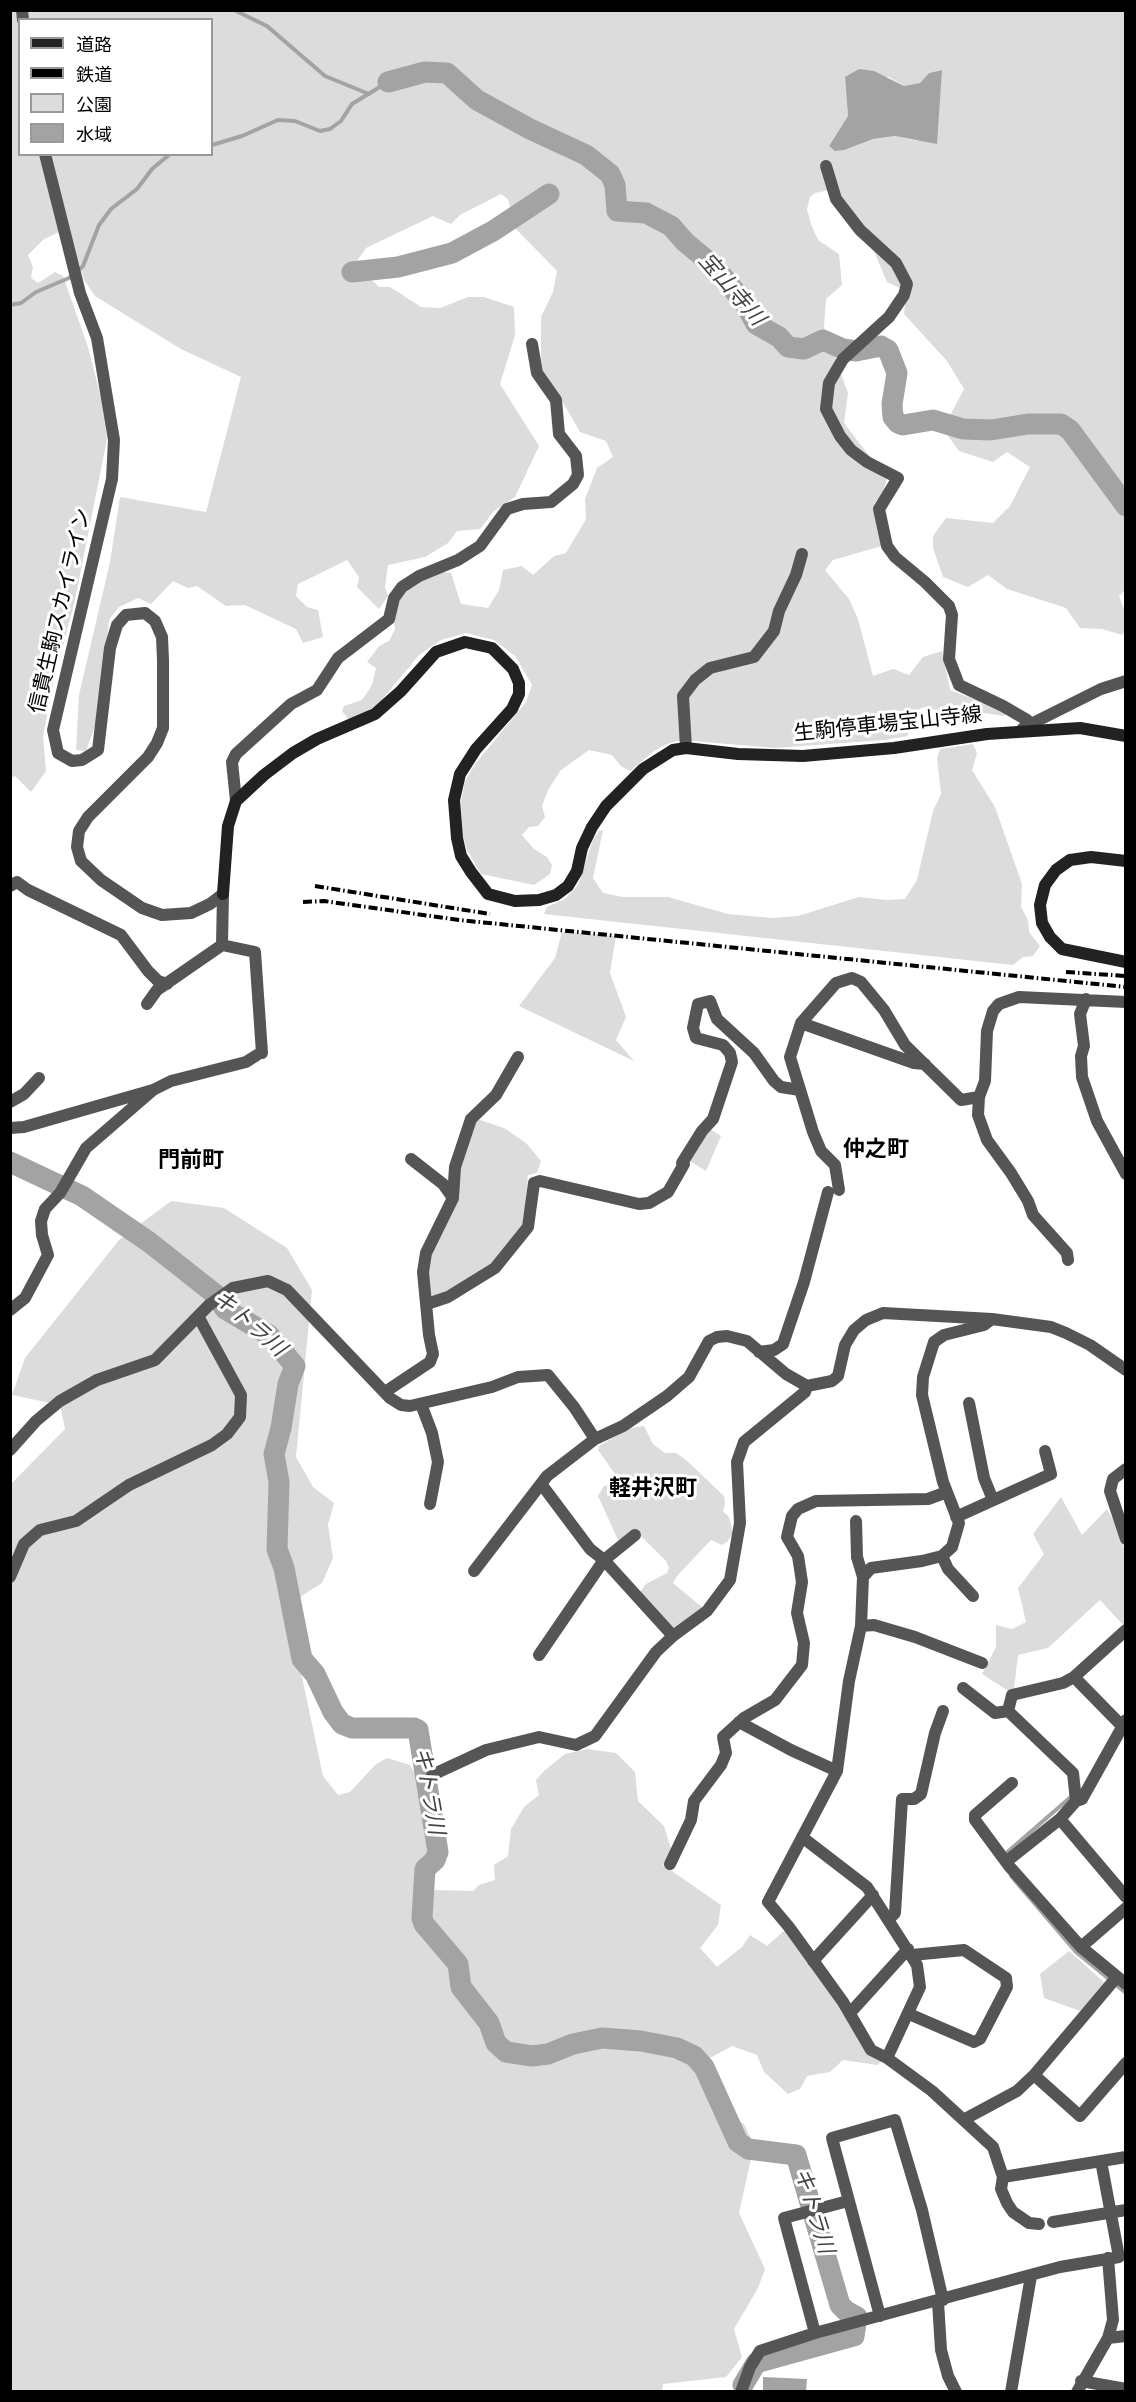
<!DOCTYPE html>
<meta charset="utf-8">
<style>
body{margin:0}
#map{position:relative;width:1136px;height:2402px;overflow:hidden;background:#fff;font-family:"DejaVu Sans","Noto Sans JP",sans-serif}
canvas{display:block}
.frame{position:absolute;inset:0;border:12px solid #000;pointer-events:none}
.legend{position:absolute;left:18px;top:18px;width:195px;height:138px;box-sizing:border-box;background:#fff;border:2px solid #999;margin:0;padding:8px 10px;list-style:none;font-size:18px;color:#000}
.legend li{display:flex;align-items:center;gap:12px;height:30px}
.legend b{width:30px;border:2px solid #999}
</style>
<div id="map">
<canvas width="1136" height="2402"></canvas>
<div class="frame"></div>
<ul class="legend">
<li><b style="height:8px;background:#222"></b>道路</li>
<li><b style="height:8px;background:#000"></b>鉄道</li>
<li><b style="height:16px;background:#dcdcdc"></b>公園</li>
<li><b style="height:16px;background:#a3a3a3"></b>水域</li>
</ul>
</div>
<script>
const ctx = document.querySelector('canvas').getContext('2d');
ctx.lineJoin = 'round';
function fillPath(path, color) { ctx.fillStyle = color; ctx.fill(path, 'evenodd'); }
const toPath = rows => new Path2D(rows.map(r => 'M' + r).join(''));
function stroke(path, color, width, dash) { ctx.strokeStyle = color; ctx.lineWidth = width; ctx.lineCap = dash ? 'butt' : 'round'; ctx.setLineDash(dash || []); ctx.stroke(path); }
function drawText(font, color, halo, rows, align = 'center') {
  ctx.font = font + ' "DejaVu Sans","Noto Sans JP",sans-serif'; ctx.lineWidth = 6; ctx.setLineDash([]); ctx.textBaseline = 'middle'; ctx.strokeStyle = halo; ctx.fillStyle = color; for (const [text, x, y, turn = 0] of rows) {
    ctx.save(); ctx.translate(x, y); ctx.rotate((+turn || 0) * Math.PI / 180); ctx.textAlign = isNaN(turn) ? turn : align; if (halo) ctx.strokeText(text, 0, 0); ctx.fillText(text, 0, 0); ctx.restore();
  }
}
const green = toPath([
 [11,11,1125,11,1126,589,1119,596,1125,612,1126,629,1122,635,1102,629,1080,628,1066,608,1007,589,988,575,968,587,943,577,933,548,933,536,946,518,993,523,1010,506,1030,467,1007,452,993,462,959,451,943,429,964,389,947,361,904,314,906,291,887,282,866,233,834,189,815,193,810,197,807,209,811,224,818,240,839,254,842,285,826,299,824,327,848,393,844,423,887,479,883,492,874,504,882,546,833,560,825,570,849,599,858,619,873,676,893,669,909,675,923,657,942,651,950,690,1007,712,1004,716,984,713,956,715,924,707,908,714,908,736,884,740,775,748,681,740,667,744,654,751,630,771,621,766,612,755,589,750,561,770,548,790,542,806,545,817,538,826,529,827,522,835,534,849,547,857,552,865,550,874,534,885,481,874,467,850,462,833,461,801,465,781,476,763,526,702,532,685,515,656,494,640,466,633,441,640,419,655,380,702,366,712,349,720,342,711,344,706,362,700,372,685,376,668,367,662,379,646,389,641,395,629,393,614,401,596,414,584,441,572,451,573,461,604,488,608,499,590,503,570,522,566,533,575,554,556,566,553,586,519,585,499,597,468,613,457,606,441,580,432,558,394,544,376,541,361,541,317,553,292,557,271,516,229,508,199,501,194,460,215,451,224,433,216,366,248,355,264,379,287,390,287,421,307,440,308,468,297,484,297,514,307,515,335,500,384,539,446,515,497,494,511,480,529,457,531,448,543,425,557,388,565,385,587,388,596,379,609,357,587,359,577,347,560,298,584,296,596,307,607,318,610,323,637,303,643,296,629,245,605,226,606,197,586,188,588,173,581,151,604,138,598,119,607,109,620,99,715,86,751,76,750,79,695,110,562,120,497,206,512,241,377,181,349,95,296,84,280,68,228,44,239,28,255,33,267,31,278,38,283,55,272,63,276,88,347,102,402,107,439,75,600,54,680,43,736,46,771,31,792,15,776,11,778],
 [20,20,212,20,212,154,20,154],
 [942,70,918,141,895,136,829,146,848,116,845,77,889,77,904,86,920,83,929,73],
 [973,744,977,753,972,770,995,807,1022,884,1021,907,1028,920,1029,932,1040,946,1033,956,1023,957,1013,965,544,914,547,907,565,899,578,885,593,840,599,831,603,830,593,878,603,893,623,897,668,897,728,914,773,918,798,916,859,897,887,900,905,899,917,880,933,811,941,794,937,758,940,749],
 [562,932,616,936,610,973,626,1017,616,1040,634,1061,519,1006,555,958],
 [474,1118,504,1128,526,1143,541,1161,537,1173,528,1175,524,1223,490,1268,439,1297,433,1297,429,1295,425,1265,460,1195,457,1188,460,1155],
 [710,1129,721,1136,706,1171,688,1160],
 [171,1201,224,1208,287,1248,312,1290,296,1457,313,1487,334,1503,328,1525,333,1558,322,1583,303,1595,288,1611,323,1776,338,1795,350,1792,375,1765,387,1758,410,1765,422,1785,435,1851,418,1879,432,1890,473,1891,479,1885,495,1880,494,1865,508,1856,511,1829,524,1807,539,1795,536,1780,544,1771,565,1754,587,1749,616,1753,635,1772,638,1801,664,1826,671,1849,663,1865,721,1905,718,1925,700,1948,717,1967,742,1947,750,1935,767,1946,786,1929,883,2060,877,2065,843,2060,830,2072,807,2076,800,2089,788,2094,764,2072,757,2055,732,2046,710,2058,732,2117,744,2124,754,2145,739,2213,765,2269,758,2288,734,2329,742,2357,726,2377,663,2384,662,2392,11,2392,11,1484,65,1429,60,1405,12,1395,25,1358,119,1240],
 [644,1426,653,1444,665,1453,676,1453,686,1460,724,1496,725,1504,723,1511,729,1517,733,1533,728,1541,722,1545,711,1540,677,1576,673,1583,703,1608,673,1629,640,1592,646,1584,667,1573,669,1568,666,1561,635,1530,619,1542,598,1496,604,1486,615,1483,615,1474,598,1450,599,1446,630,1428],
 [1061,1497,1082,1535,1107,1509,1115,1523,1125,1551,1125,1623,1123,1625,1100,1600,1048,1648,1018,1655,1014,1689,1007,1690,982,1674,996,1647,996,1625,1012,1629,1026,1622,1018,1588,1044,1554,1033,1534],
 [1069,1951,1105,1983,1080,2011,1044,1998,1040,1974]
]);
const water = toPath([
 [859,69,874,71,904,86,920,83,929,73,942,70,937,144,895,136,873,139,844,150,835,151,829,146,848,116,845,77],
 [763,2377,807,2379,806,2391,763,2391]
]);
const stream = toPath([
 [234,10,267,26,325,76,369,94],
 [212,145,242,136,278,120,295,121,320,131,330,129,341,121,352,104,388,82],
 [10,305,21,303,36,292,69,278,83,266,99,225,111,209,137,189,152,169,170,154],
 [1004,1855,1073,1795],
 [1011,1876,1076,1952,1126,1993]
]);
const river = toPath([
 [388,82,425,72,447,73,477,100,530,129,586,155,610,174,615,185,617,211,646,213,671,226,685,242,714,266,746,305,756,324,779,337,788,347,804,349,823,340,843,349,856,351,881,346,888,350,897,373,892,404,893,417,898,423,903,425,933,420,963,429,991,430,1028,424,1061,424,1070,430,1126,506],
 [352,272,398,267,452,253,493,231,549,194],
 [10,1162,82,1196,149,1242,215,1294,225,1309,269,1335,295,1366,288,1384,281,1428,274,1454,279,1482,277,1549,284,1568,302,1659,315,1674,333,1712,342,1724,352,1728,414,1728,418,1730,438,1852,435,1860,425,1869,422,1918,424,1924,458,1964,461,1987,489,2023,496,2043,506,2052,532,2056,548,2054,573,2044,602,2038,641,2041,677,2048,694,2056,704,2067,738,2142,748,2149,796,2155,840,2305,846,2311,857,2317,854,2336,756,2363,743,2385]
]);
const minor = toPath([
 [826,166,836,199,860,230,896,263,907,284,904,295,889,317,843,359,829,383,826,409,840,436,851,450,867,462,898,478,879,509,887,546,895,557,925,582,949,606,952,615,949,659,959,685,1003,706,1027,720,1028,725],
 [1023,728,1101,689,1126,681],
 [686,748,683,696,695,680,710,668,754,657,774,631,779,611,796,575,802,554],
 [236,801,232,762,236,754,291,704,317,690,338,658,389,619,394,598,402,587,419,576,458,560,480,546,507,509,523,504,551,502,573,484,578,475,576,456,559,434,556,400,537,373,532,344],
 [10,886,17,882,28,890,121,935,148,971,158,981,167,984],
 [223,894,222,945,255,952,262,1053],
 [1086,999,1080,1014,1084,1046,1081,1056,1082,1077,1097,1121,1126,1174],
 [147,1004,157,990,222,945],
 [801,1023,914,1063,925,1064],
 [979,1097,978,1115,987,1140,1011,1173,1028,1201,1033,1215,1067,1253,1068,1260],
 [10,1102,24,1094,39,1078],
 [10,1128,24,1127,153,1090,171,1081,246,1062,257,1055],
 [411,1159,443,1184,453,1198],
 [682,1163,702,1131,713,1119,732,1062,730,1053,723,1045,696,1038,693,1028,698,1004,710,1001,717,1019,754,1053,774,1081,781,1087,800,1090],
 [839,1190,835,1165,821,1151,813,1132,790,1057,801,1023,836,983,852,978,861,982,884,1010,905,1045,961,1100,979,1097,985,1081,987,1031,993,1011,999,1004,1019,997,1126,1002],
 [427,1304,448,1297,495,1268,528,1227,534,1183,540,1181,639,1204,649,1203,668,1192,684,1164],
 [10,1310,25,1298,48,1255,42,1235,41,1221,45,1209,60,1193,86,1148,153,1090],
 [759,1352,774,1350,783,1344,804,1282,828,1192],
 [385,1392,430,1362,433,1354,429,1335,423,1272,426,1253,453,1198,455,1167,471,1119,496,1095,518,1057],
 [969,1403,984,1478,993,1500],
 [421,1404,432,1433,438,1462,430,1504],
 [10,1450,36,1421,60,1401,97,1380,155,1360,209,1305,233,1288,268,1281,287,1290,390,1398,401,1405,410,1406,492,1387,518,1377,548,1375,574,1407,595,1439],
 [1126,1469,1113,1479,1110,1491,1126,1539],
 [542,1485,590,1549,604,1560,673,1636],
 [956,1517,1051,1474,1045,1451],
 [856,1521,857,1557,863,1577],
 [942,1556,948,1569,973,1596],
 [474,1571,547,1476,595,1439,623,1426,667,1396,689,1377,709,1341,717,1337,727,1336,747,1341,786,1374,807,1386,832,1381,838,1376,845,1345,854,1330,866,1320,883,1313,992,1319],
 [10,1577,24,1544,40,1530,76,1521,129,1485,212,1445,227,1434,240,1417,241,1395,198,1316],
 [861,1626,874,1625,915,1637,982,1663],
 [539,1655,604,1560,635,1535],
 [1074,1677,1122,1726],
 [963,1688,995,1713,1008,1711],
 [739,1722,791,1750,837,1771],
 [432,1775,486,1750,539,1737,576,1745,595,1736,656,1652,673,1636,707,1611,730,1580,740,1523,737,1462,744,1442,805,1392,807,1386],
 [1012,1783,975,1815,975,1820,1009,1866,1081,1947,1126,1984],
 [1076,1801,1073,1773,1008,1711,1012,1695,1063,1683,1074,1677,1126,1630],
 [1060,1819,1126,1897],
 [802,1837,867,1887,917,1965,920,1987,887,2058],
 [1007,1861,1060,1819,1076,1801,1082,1799,1126,1720],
 [670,1864,691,1820,694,1801,721,1765,726,1753,723,1737,744,1718,775,1700,802,1665,804,1643,797,1613,802,1582,798,1556,787,1537,792,1516,798,1509,816,1501,928,1499,947,1492],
 [889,1919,895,1913,902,1799,914,1799,921,1794,935,1733,943,1711],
 [1081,1947,1126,1908],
 [813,1961,873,1895],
 [850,2013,908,1949],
 [909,2014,974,2042,980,2039,1007,1987,1006,1978,964,1950,912,1955],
 [1034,2075,1080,2116,1126,2063],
 [965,2119,1017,2091,1034,2075,1116,1978],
 [1003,2177,1126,2157],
 [1053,2222,1126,2210],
 [1039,2224,1029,2223,1013,2212,1007,2203,1001,2189,1003,2177,993,2147,932,2091,887,2058,871,2050,843,2002,789,1927,768,1902,837,1771,849,1681,861,1626,863,1577,871,1568,922,1561,942,1556,952,1547,959,1523,943,1482,922,1395,923,1377,934,1342,944,1335,984,1325,992,1319,1051,1327,1066,1333,1090,1345,1126,1370],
 [938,2302,941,2350,948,2376,956,2392],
 [880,2316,832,2138,895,2120,922,2210,943,2300],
 [815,2333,784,2218,848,2201],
 [1108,2338,1126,2336],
 [1081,2381,1126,2389],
 [741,2392,750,2367,760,2351,815,2333,1060,2267,1119,2257,1101,2161],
 [1011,2392,1031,2276],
 [1077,2392,1108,2338,1113,2320,1108,2258]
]);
const tertiary = toPath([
 [22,10,23,20],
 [45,154,80,293,97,338,114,440,112,479,53,730,58,753,72,761,82,760,98,750,110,648,117,625,126,615,145,613,155,621,162,637,163,660,163,728,157,743,148,757,88,817,79,831,77,847,81,861,101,880,142,908,162,915,191,913,210,904,223,894]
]);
const secondary = toPath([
 [1126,861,1091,857,1070,860,1056,870,1045,885,1040,905,1042,923,1050,937,1062,949,1126,962],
 [223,894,228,826,236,801,264,775,293,753,317,739,375,714,401,691,436,652,465,642,492,648,513,669,519,683,519,694,512,709,476,749,460,774,454,800,457,838,461,856,471,872,488,894,515,901,539,900,556,895,568,886,577,871,582,848,592,827,606,806,643,769,673,750,686,748,738,754,803,756,894,748,987,734,1080,728,1126,736]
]);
const rail = toPath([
 [315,886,490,914],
 [303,902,324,901,459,920,1126,987],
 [1066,972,1126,976]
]);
const streetNames = [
 ["信貴生駒スカイライン",61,611,-77],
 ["生駒停車場宝山寺線",888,725,-6]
];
const waterNames = [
 ["宝山寺川",731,290,49],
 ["キトラ川",249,1324,41],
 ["キトラ川",428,1791,80],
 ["キトラ川",813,2211,73]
];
const neighbourhoodNames = [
 ["仲之町",876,1150],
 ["門前町",191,1161],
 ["軽井沢町",653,1489]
];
fillPath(green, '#dcdcdc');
fillPath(water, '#a3a3a3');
stroke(stream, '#a3a3a3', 4);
stroke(river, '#a3a3a3', 21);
stroke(minor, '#555', 12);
stroke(tertiary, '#555', 12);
stroke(secondary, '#222', 12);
stroke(rail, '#000', 4, [9, 3, 1.5, 3]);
drawText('21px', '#000', '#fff', streetNames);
drawText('italic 22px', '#444', '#fff', waterNames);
drawText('bold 22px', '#000', '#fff', neighbourhoodNames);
</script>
